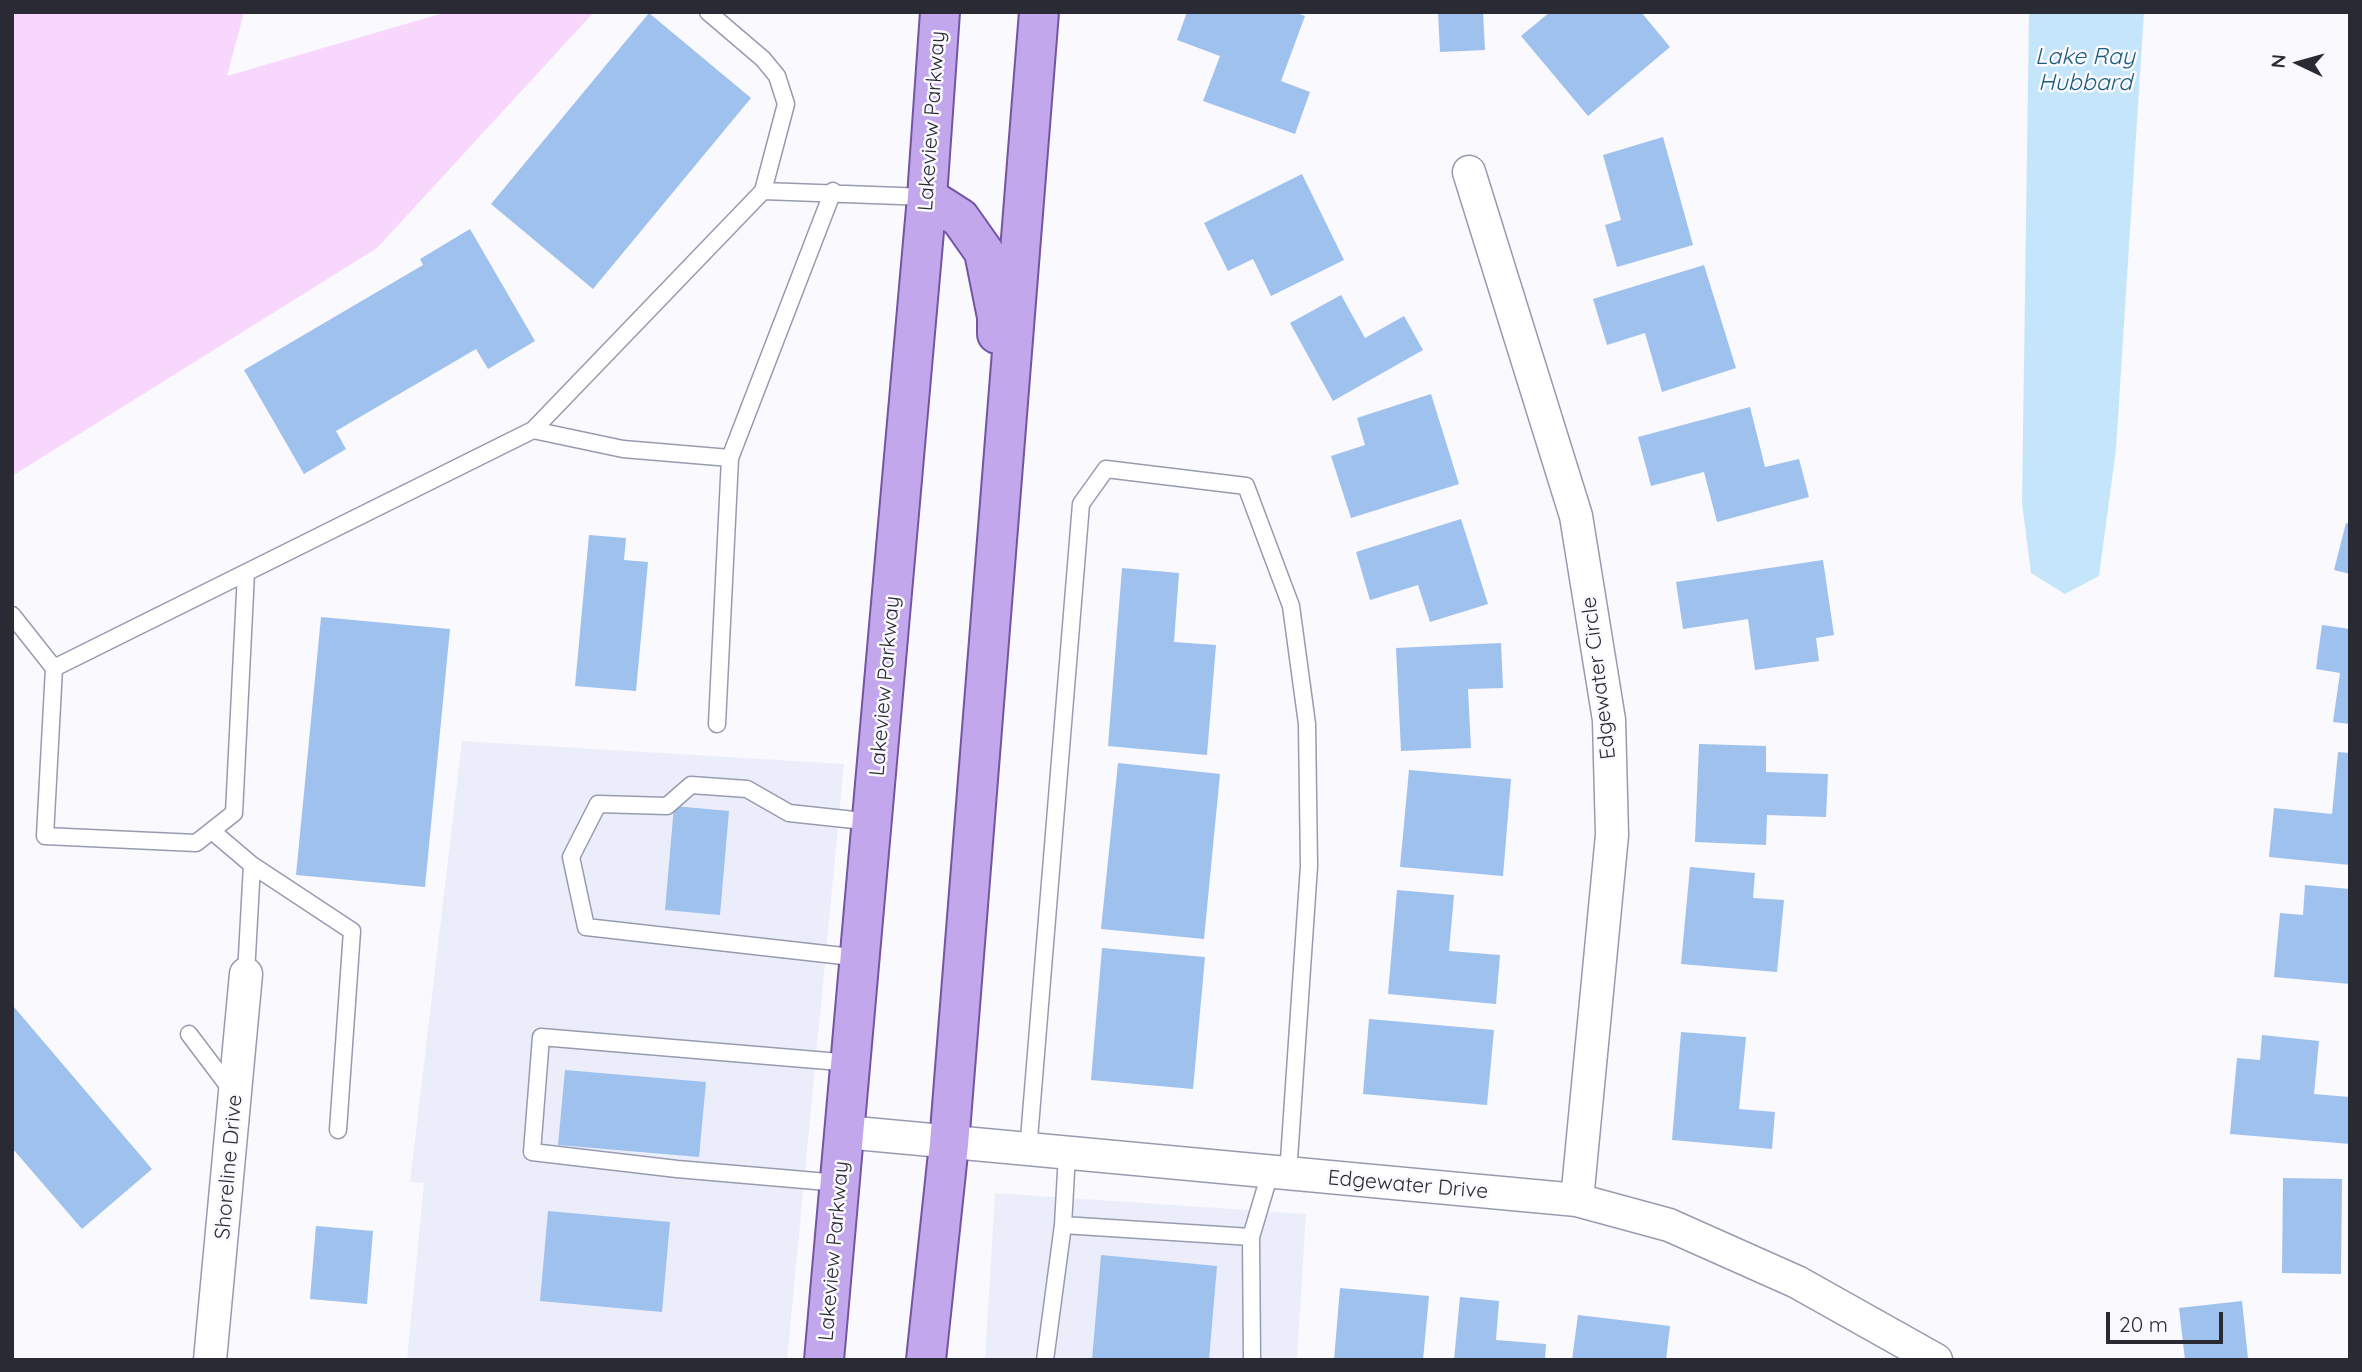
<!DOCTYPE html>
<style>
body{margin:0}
#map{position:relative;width:2362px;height:1372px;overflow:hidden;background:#f9f9fe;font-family:Quicksand,sans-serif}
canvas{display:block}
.frame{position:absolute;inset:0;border:14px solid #292a33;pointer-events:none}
.north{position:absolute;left:2264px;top:28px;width:70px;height:70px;-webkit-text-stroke:5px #f9f9fe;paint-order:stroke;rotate:275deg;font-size:19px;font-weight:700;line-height:28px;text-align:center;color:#292a33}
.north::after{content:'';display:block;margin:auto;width:24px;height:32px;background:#292a33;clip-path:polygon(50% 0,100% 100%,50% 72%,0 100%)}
.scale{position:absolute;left:2106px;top:1312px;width:117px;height:32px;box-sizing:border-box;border:4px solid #292a33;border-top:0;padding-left:9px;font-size:21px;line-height:24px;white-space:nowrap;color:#292a33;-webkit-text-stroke:5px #f9f9fe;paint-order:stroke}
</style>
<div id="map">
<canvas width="2362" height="1372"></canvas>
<div class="frame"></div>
<div class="north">N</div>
<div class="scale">20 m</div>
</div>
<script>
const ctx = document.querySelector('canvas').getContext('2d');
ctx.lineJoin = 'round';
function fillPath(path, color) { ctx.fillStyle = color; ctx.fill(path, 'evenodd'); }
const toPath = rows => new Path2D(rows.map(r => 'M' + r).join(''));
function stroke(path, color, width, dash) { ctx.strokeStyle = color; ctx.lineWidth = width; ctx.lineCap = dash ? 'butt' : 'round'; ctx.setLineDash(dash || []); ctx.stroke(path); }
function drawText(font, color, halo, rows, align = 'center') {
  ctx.font = font + ' Quicksand,sans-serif'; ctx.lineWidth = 5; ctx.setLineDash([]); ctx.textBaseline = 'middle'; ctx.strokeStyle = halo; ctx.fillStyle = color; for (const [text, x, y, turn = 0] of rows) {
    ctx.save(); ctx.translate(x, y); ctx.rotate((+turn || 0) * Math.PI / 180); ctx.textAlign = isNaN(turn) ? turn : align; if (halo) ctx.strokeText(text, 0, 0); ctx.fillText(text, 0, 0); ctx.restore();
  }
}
const built = toPath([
 [462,741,844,764,787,1360,407,1360,424,1183,410,1182],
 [995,1193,1306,1214,1297,1360,985,1360]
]);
const green = toPath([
 [12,12,244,12,227,76,447,12,594,12,377,248,12,476]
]);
const water = toPath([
 [2029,12,2144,12,2116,449,2099,576,2065,594,2031,573,2022,503]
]);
const building = toPath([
 [1187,12,1294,12,1305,16,1281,81,1310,92,1295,134,1203,101,1220,56,1177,40],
 [1438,12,1483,12,1485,50,1440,52],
 [1550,12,1641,12,1670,47,1588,116,1521,36],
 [649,13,751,98,593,289,491,204],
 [1663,137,1693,245,1617,267,1605,225,1621,220,1603,155],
 [1302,174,1344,260,1271,296,1253,259,1228,271,1204,223],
 [470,229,535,341,488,369,476,349,336,431,346,449,304,474,244,370,423,265,420,259],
 [1704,265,1736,368,1662,392,1645,333,1607,345,1593,299],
 [1341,295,1365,338,1404,316,1423,350,1333,401,1290,323],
 [1431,394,1459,484,1351,518,1331,456,1365,445,1357,418],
 [1750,407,1765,467,1799,459,1809,497,1717,522,1704,472,1651,486,1638,437],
 [1461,519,1488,604,1430,622,1418,585,1370,600,1356,552],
 [2346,523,2350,524,2350,574,2334,570],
 [589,535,626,538,624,560,648,562,636,691,575,686],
 [1823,560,1834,635,1816,638,1819,661,1755,670,1748,619,1683,629,1676,582],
 [1122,568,1179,573,1174,642,1216,645,1207,755,1108,746],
 [321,617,450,629,425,887,296,875],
 [2322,625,2350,629,2350,724,2333,722,2340,673,2316,669],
 [1501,643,1503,688,1468,689,1471,748,1401,751,1396,648],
 [1699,744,1766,746,1766,772,1828,774,1826,817,1767,815,1766,845,1695,842],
 [2338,752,2350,753,2350,865,2269,857,2274,808,2332,814],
 [1118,763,1220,774,1204,939,1101,929],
 [1409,770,1511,779,1503,876,1400,867],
 [674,806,729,811,720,915,665,910],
 [1690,867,1755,873,1753,898,1784,900,1777,972,1681,964],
 [2305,885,2350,889,2350,984,2274,977,2280,913,2303,915],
 [1397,890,1454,895,1449,951,1500,955,1496,1004,1388,994],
 [1102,948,1205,957,1193,1089,1091,1080],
 [14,1007,152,1169,82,1229,12,1148],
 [1369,1019,1494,1030,1487,1105,1363,1094],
 [1681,1032,1746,1037,1739,1109,1775,1112,1772,1149,1672,1140],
 [2262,1035,2319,1041,2314,1094,2350,1097,2350,1144,2230,1134,2237,1058,2260,1060],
 [565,1070,706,1082,699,1157,558,1145],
 [2283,1178,2342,1179,2341,1274,2282,1273],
 [548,1211,670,1222,662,1312,540,1301],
 [316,1226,373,1231,367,1304,310,1299],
 [1101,1255,1217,1266,1209,1360,1092,1360],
 [1340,1288,1429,1296,1423,1360,1334,1360],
 [1460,1297,1499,1301,1496,1340,1546,1344,1545,1360,1454,1360],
 [2242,1301,2248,1358,2185,1360,2179,1308],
 [1578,1315,1670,1326,1666,1360,1572,1360]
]);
const service = toPath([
 [708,12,763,59,777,76,786,104,763,191],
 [533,430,623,449,730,458],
 [246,573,234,813,196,843,45,836,54,668,533,430,763,191,927,197],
 [12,615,54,668],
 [717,724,730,458,833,191],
 [212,831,252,865,246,974],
 [252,865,352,931,338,1130],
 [861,958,586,927,571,857,598,804,667,806,691,785,747,789,789,813,873,822],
 [189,1034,232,1091],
 [1028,1151,1081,504,1106,469,1246,486,1291,606,1307,724,1309,866,1288,1174],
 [1067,1154,1063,1225,1251,1237,1270,1173],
 [839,1183,677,1169,532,1152,541,1037,852,1063],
 [1251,1237,1252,1360],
 [1045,1360,1063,1225]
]);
const minor = toPath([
 [1469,172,1576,516,1609,720,1612,835,1577,1200],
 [845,1132,1577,1200,1669,1225,1797,1282,1936,1360],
 [210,1360,246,974]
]);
const primary = toPath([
 [927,197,960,218,984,252,997,317,997,334],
 [824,1360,927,197,940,12],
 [926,1360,949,1144,1039,12]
]);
const streetNames = [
 ["Lakeview Parkway",932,121,-86],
 ["Edgewater Circle",1599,678,-97],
 ["Lakeview Parkway",885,686,-85],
 ["Shoreline Drive",229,1167,-85],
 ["Edgewater Drive",1408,1185,5],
 ["Lakeview Parkway",834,1251,-85]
];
const waterNames = [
 ["Lake Ray",2085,57],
 ["Hubbard",2085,83]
];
fillPath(built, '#ebeefa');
fillPath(green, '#f7d7fc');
fillPath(water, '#c5e6fa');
fillPath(building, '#9fc1ed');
stroke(service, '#979bb0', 19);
stroke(minor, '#979bb0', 35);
stroke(primary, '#7255a3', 42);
stroke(service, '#fff', 16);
stroke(minor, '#fff', 32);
stroke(primary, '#c2a7ec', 38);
drawText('21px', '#292a33', '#f9f9fe', streetNames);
drawText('italic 23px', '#1c5e7e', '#f9f9fe', waterNames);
</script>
